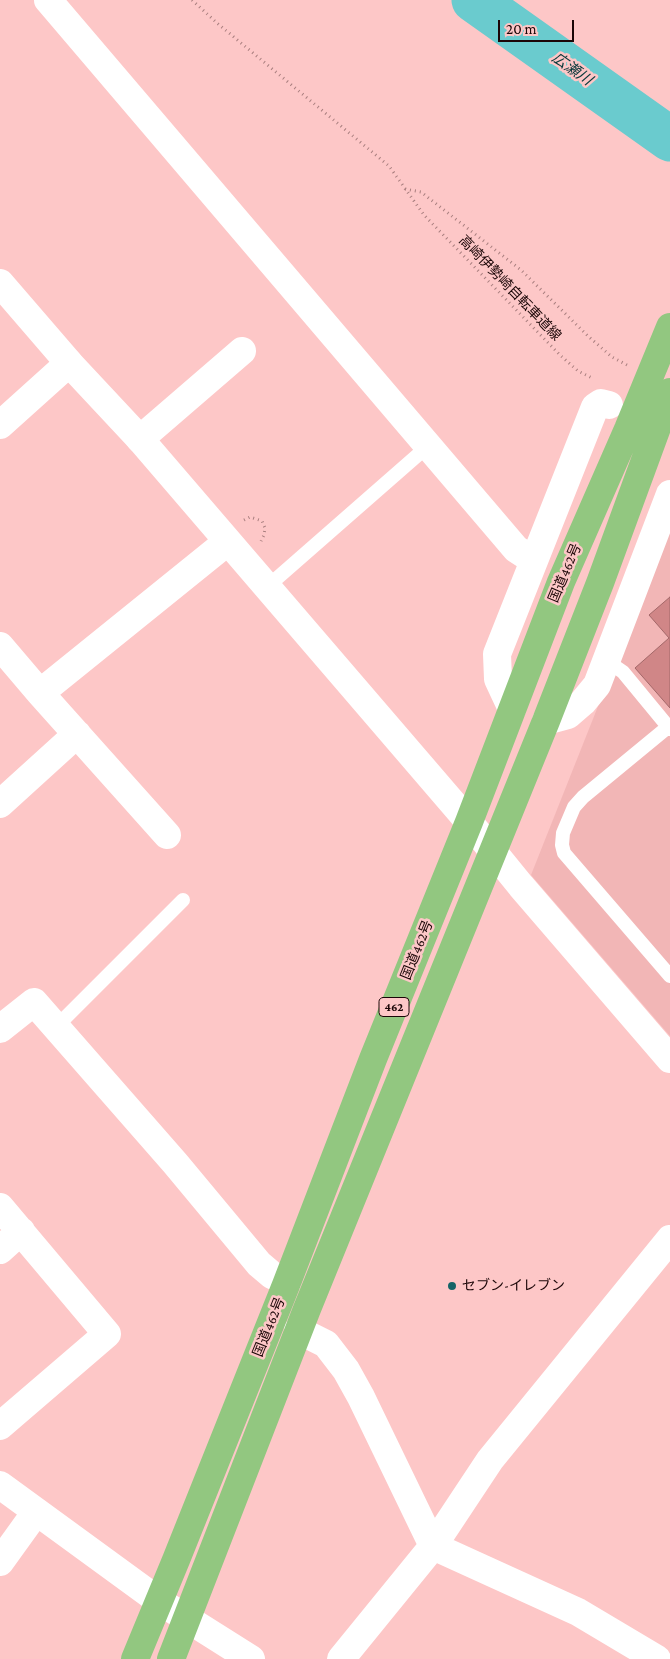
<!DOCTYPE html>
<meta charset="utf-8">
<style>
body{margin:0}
#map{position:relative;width:670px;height:1659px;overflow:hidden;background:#fdc7c7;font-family:"Crimson Pro",serif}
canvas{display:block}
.scale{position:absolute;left:498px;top:20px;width:76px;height:22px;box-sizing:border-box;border:2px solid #1b0607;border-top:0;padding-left:6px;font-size:15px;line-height:18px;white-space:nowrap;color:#1b0607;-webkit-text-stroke:4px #fdc7c7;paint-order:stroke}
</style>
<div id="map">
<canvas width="670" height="1659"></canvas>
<div class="scale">20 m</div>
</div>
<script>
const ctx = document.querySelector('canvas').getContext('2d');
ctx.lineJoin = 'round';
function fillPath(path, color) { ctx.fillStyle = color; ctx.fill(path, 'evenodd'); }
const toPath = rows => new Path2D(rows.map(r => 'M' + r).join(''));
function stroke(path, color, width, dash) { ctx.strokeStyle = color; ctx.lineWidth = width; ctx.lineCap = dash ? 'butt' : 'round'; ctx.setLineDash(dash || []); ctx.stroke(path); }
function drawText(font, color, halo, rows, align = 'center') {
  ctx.font = font + ' "Crimson Pro","Noto Sans JP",serif'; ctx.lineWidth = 5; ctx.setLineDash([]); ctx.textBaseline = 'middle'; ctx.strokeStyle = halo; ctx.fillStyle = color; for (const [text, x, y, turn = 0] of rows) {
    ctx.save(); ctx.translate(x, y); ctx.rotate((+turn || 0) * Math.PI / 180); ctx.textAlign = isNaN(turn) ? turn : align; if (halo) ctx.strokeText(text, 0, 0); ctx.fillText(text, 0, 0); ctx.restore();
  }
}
const built = toPath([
 [670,525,670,1036,531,875]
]);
const river = toPath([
 [474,0,670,139]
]);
const building = toPath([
 [670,597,670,708,635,668,669,638,649,615,670,597]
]);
const path = toPath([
 [192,0,217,23,389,166,424,215,560,355,578,371,592,378],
 [405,189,421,192,521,270,589,337,612,357,627,365],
 [244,520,250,517,262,521,265,528,264,535,261,541]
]);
const service = toPath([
 [267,587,428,446],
 [607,661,623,672,670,729],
 [668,727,583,797,574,807,563,833,562,845,564,853,670,976],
 [56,1027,183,900]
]);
const minor = toPath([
 [48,0,516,549,533,560],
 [0,425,69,363],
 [140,439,242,351],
 [0,646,40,693,227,542],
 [40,693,167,835],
 [512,709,498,679,497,654,595,407,601,403,609,405],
 [546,721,568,715,583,702,597,685,670,494],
 [0,804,77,734],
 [0,1029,34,1002,175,1163,259,1264,272,1275,287,1282],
 [0,1207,107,1334,0,1426],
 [0,1250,21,1231],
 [298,1330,326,1344,346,1370,361,1397,433,1546,578,1612,657,1659],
 [0,1562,36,1512],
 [341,1659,433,1546,490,1460,670,1239]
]);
const tertiary = toPath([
 [0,283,69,363,140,439,469,822,521,886,670,1059],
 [0,1485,159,1601,251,1659]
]);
const trunk = toPath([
 [135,1659,176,1560,286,1285,373,1059,469,822,561,582,628,429,670,327],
 [171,1659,307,1309,546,721,600,583,670,392]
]);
const markers = [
 [452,1286,5,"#156467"]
];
const shields = [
 [394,1007,30]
];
const shieldNames = [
 ["462",394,1007]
];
const streetNames = [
 ["高崎伊勢崎自転車道線",510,288,46],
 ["国道462号",565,573,-67],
 ["国道462号",417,950,-68],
 ["国道462号",269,1327,-68]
];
const poiNames = [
 ["セブン-イレブン",462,1286]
];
const waterNames = [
 ["広瀬川",572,69,35]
];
fillPath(built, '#f2b6b6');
stroke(river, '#6acbce', 45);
fillPath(building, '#d08687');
stroke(building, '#a36869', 1);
stroke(path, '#a97f7f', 3, [1, 4]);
stroke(service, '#fff', 14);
stroke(minor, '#fff', 28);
stroke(tertiary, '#fff', 28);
stroke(trunk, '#92c780', 28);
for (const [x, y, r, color] of markers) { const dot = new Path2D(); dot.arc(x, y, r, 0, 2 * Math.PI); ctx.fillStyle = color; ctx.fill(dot); stroke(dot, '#fdc7c7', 2); }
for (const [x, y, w] of shields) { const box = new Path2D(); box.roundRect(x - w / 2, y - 9.5, w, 19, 4); ctx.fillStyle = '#fdc7c7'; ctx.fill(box); stroke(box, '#1b0607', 1); }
drawText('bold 12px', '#1b0607', null, shieldNames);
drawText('14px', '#1b0607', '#fdc7c7', streetNames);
drawText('14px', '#1b0607', '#fdc7c7', poiNames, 'left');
drawText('italic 15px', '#08383a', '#fdc7c7', waterNames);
</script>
